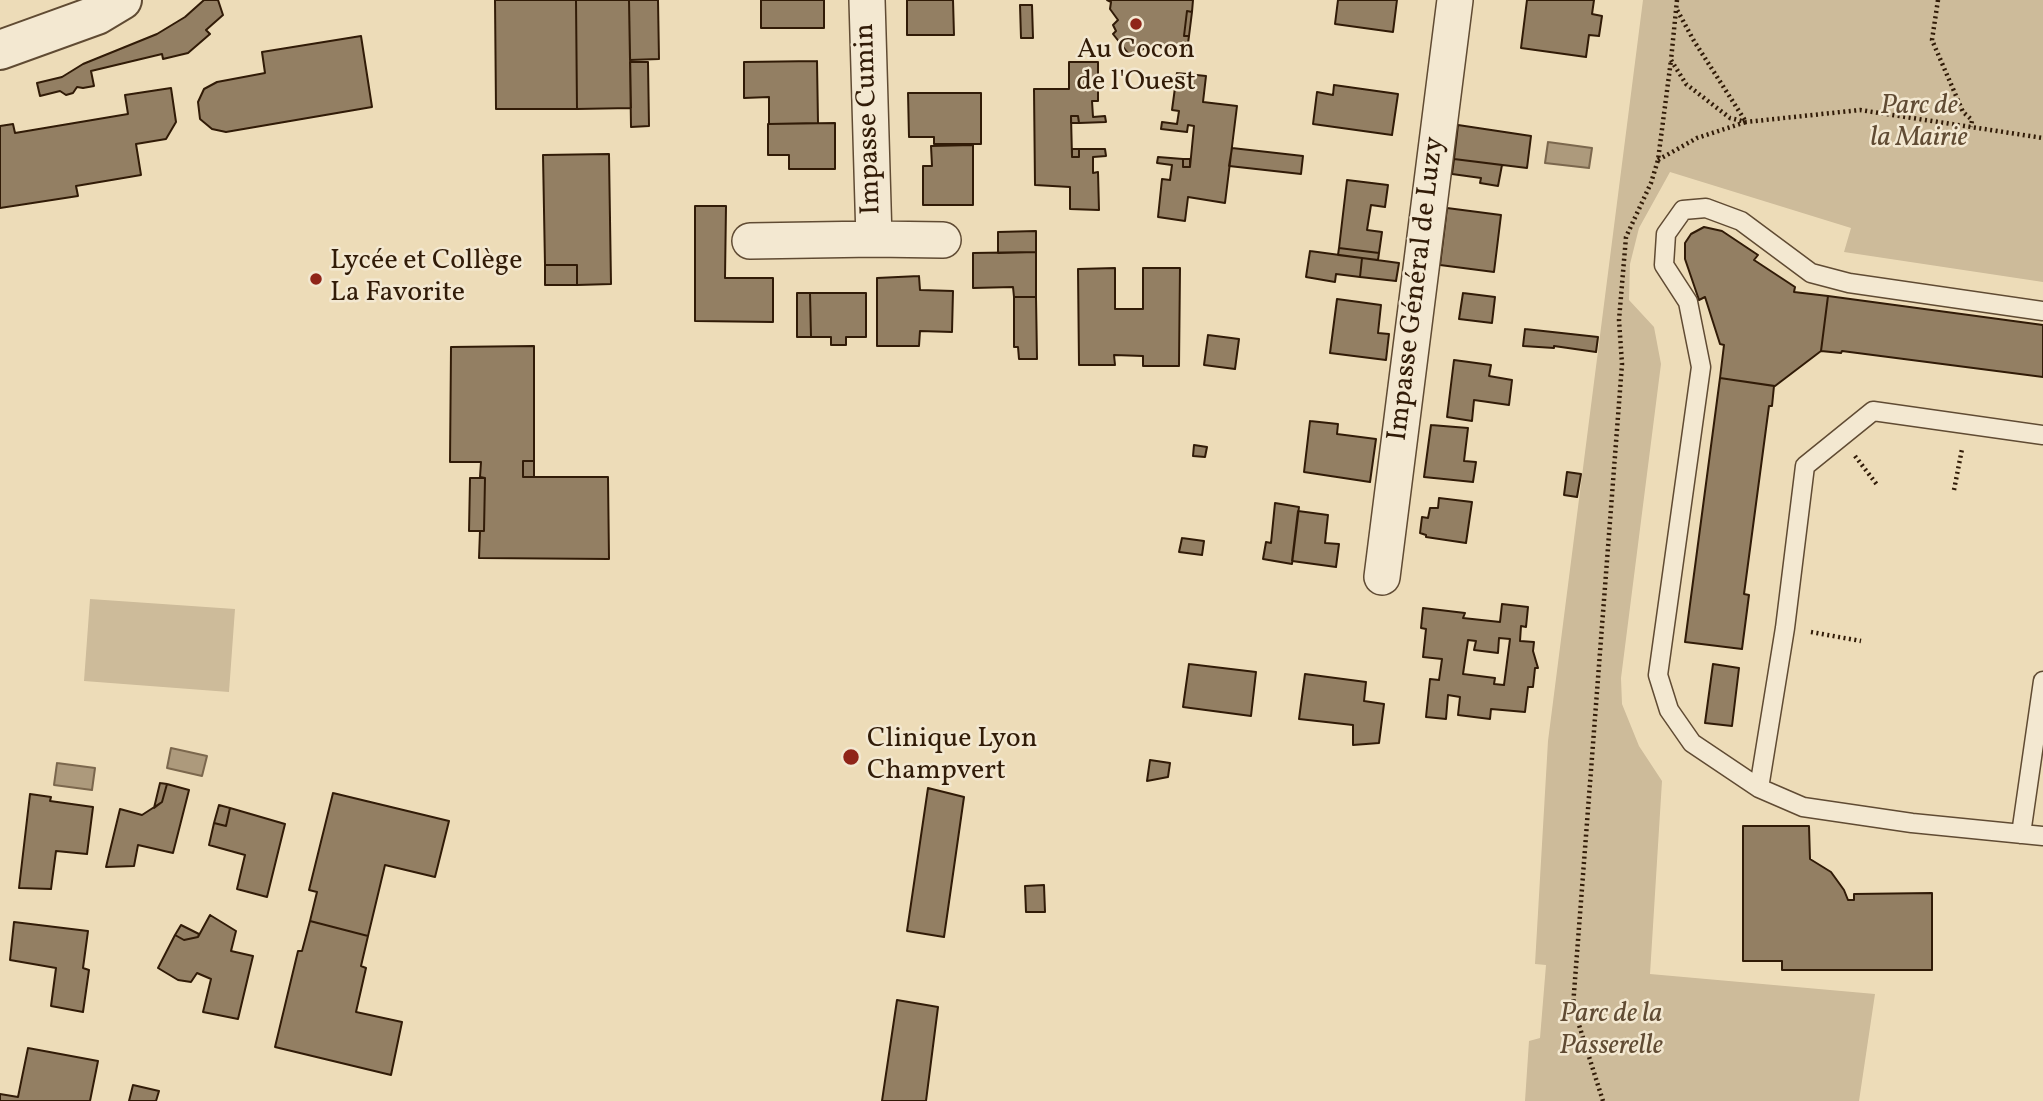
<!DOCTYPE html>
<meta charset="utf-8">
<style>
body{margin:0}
canvas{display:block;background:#eddcb8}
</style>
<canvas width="2043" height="1101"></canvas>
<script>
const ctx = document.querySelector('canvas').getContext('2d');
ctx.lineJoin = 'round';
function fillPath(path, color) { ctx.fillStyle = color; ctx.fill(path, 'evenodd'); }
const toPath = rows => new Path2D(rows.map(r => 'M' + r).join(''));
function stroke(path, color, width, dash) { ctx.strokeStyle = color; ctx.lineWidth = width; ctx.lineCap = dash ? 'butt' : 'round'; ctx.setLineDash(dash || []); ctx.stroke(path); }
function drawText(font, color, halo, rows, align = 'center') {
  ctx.font = font + ' Vollkorn,serif'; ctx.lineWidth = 5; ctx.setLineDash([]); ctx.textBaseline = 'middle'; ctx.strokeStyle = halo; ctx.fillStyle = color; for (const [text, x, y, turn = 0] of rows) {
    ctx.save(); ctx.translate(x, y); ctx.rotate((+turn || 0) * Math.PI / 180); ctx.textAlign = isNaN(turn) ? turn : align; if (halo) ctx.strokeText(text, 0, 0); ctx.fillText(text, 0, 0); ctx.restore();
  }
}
const green = toPath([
 [1643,0,2043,0,2043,282,1844,252,1851,228,1670,172,1639,228,1630,264,1629,300,1654,327,1661,364,1621,678,1622,704,1639,746,1662,781,1650,974,1875,994,1859,1101,1525,1101,1529,1041,1540,1038,1546,965,1535,964,1548,741],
 [90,599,235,609,229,692,84,681]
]);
const water = toPath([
 [1548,142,1592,148,1589,168,1545,163,1548,142],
 [171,748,207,756,202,776,167,768,171,748],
 [57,763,95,768,92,790,54,785,57,763]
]);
const building = toPath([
 [204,0,218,0,223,15,206,30,210,34,188,53,163,59,162,54,91,71,94,86,83,88,77,87,73,93,66,95,60,91,40,96,37,83,62,77,83,64,157,34,185,17,204,0],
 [495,0,576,0,577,109,496,109,495,0],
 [576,0,629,0,631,108,577,109,576,0],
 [629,0,658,0,659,59,630,60,629,0],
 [761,0,824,0,824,28,761,28,761,0],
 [907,0,953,0,954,35,907,35,907,0],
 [1107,0,1193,0,1192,12,1187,11,1184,36,1189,36,1187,50,1148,46,1131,57,1113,34,1116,31,1113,25,1118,20,1110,9,1111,2,1107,0],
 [1338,0,1397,0,1393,32,1335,24,1338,0],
 [1527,0,1594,0,1592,14,1602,16,1599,36,1589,35,1586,57,1521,48,1527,0],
 [1020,5,1032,5,1033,38,1021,38,1020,5],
 [1187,11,1192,12,1189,36,1184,36,1187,11],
 [361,36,372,107,226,132,212,129,200,119,198,102,204,89,217,82,265,73,262,52,361,36],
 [817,61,818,123,769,124,769,97,744,98,744,62,817,61],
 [630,62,648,62,649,126,631,127,630,62],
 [1069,62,1098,62,1098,101,1092,101,1093,117,1105,116,1106,122,1079,123,1078,116,1071,116,1072,157,1079,157,1079,149,1105,149,1106,156,1093,157,1093,173,1098,172,1099,210,1070,209,1070,187,1035,185,1034,89,1069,89,1069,62],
 [1177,73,1206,76,1203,102,1237,106,1225,203,1188,197,1185,221,1158,217,1162,179,1170,180,1172,165,1157,163,1158,157,1183,159,1183,167,1190,167,1194,126,1188,125,1187,132,1161,129,1162,122,1177,124,1179,111,1172,110,1177,73],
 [1334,85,1398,94,1392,135,1313,124,1317,92,1333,95,1334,85],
 [171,88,176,122,166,139,136,144,141,175,76,186,78,196,0,208,0,126,13,124,15,133,128,114,125,95,171,88],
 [908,93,981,93,981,144,934,144,934,137,909,137,908,93],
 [1071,116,1078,116,1079,123,1071,123,1071,116],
 [835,123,835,169,789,169,789,155,768,155,768,124,835,123],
 [1458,125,1531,136,1527,168,1454,159,1458,125],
 [973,145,973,205,923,205,923,166,932,166,931,146,973,145],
 [1232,148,1303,156,1301,174,1229,166,1232,148],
 [1072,149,1079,149,1079,157,1072,157,1072,149],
 [609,154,611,284,577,285,577,265,545,265,543,155,609,154],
 [1183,159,1190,159,1190,167,1183,167,1183,159],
 [1454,159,1502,165,1498,186,1480,183,1481,178,1452,174,1454,159],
 [1347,180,1388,185,1385,207,1371,205,1367,230,1382,232,1379,253,1339,248,1347,180],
 [695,206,726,206,725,278,773,278,773,322,695,321,695,206],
 [1447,208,1501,215,1494,272,1440,265,1447,208],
 [1704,227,1722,231,1758,255,1754,260,1795,287,1794,292,1828,296,1821,351,1775,386,1720,378,1724,345,1720,344,1705,297,1699,300,1685,259,1685,243,1691,234,1704,227],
 [1036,231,1036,252,998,253,998,232,1036,231],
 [1339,248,1379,253,1378,260,1338,255,1339,248],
 [1310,251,1362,258,1360,277,1336,274,1335,282,1306,277,1310,251],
 [1036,252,1036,297,1014,297,1013,287,973,288,973,253,1036,252],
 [1362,258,1399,263,1396,281,1360,277,1362,258],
 [545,265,577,265,577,285,545,285,545,265],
 [1115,268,1115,309,1143,309,1143,268,1180,268,1179,366,1143,366,1143,356,1114,355,1115,365,1079,365,1078,269,1115,268],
 [919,276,920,290,953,291,952,332,920,331,919,346,877,346,877,278,919,276],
 [797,293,810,293,811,337,797,337,797,293],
 [810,293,866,293,866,337,846,337,846,345,831,345,831,337,811,337,810,293],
 [1463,293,1495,297,1492,323,1459,319,1463,293],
 [1828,296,2043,325,2043,377,1842,351,1841,353,1821,351,1828,296],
 [1014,297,1036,297,1037,359,1019,359,1018,347,1014,347,1014,297],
 [1337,299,1381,305,1378,333,1389,334,1386,360,1330,353,1337,299],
 [1525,329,1598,337,1596,352,1554,346,1554,348,1523,346,1525,329],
 [1208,335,1239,339,1235,369,1204,365,1208,335],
 [534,346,534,461,523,461,523,477,608,477,609,559,479,558,480,531,484,531,485,478,480,477,481,462,450,462,451,347,534,346],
 [1454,360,1491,365,1489,376,1512,380,1509,405,1474,400,1472,421,1447,417,1454,360],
 [1720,378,1774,386,1772,406,1769,406,1744,594,1749,595,1742,649,1685,642,1720,378],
 [1310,421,1338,424,1337,434,1376,439,1370,482,1304,472,1310,421],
 [1431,425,1468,428,1464,461,1476,462,1473,482,1424,477,1431,425],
 [1194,445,1207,447,1205,457,1193,456,1194,445],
 [523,461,534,461,534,477,523,477,523,461],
 [1567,472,1581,474,1577,497,1564,495,1567,472],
 [470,478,485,478,484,531,469,531,470,478],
 [1439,498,1472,502,1466,543,1426,537,1426,535,1420,533,1422,517,1428,518,1430,508,1438,508,1439,498],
 [1275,503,1299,507,1292,564,1263,559,1266,542,1271,543,1275,503],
 [1298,511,1328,515,1325,543,1339,544,1336,567,1292,561,1298,511],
 [1182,538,1204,541,1202,555,1179,552,1182,538],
 [1502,604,1528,607,1526,627,1521,626,1520,641,1534,642,1533,651,1538,668,1535,668,1533,687,1528,687,1525,712,1491,709,1490,719,1458,715,1460,697,1448,695,1446,719,1426,717,1430,679,1439,680,1442,659,1423,657,1426,629,1421,628,1423,608,1465,613,1463,618,1500,622,1502,604],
 [1499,638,1510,639,1504,685,1494,684,1495,678,1463,674,1468,640,1476,641,1474,650,1498,653,1499,638],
 [1189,664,1256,672,1251,716,1183,707,1189,664],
 [1713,664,1739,668,1732,726,1705,723,1713,664],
 [1305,674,1366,682,1364,701,1384,704,1379,743,1353,745,1353,725,1299,719,1305,674],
 [1150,760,1170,763,1168,777,1147,781,1150,760],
 [160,783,167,784,162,802,154,808,160,783],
 [167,784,189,790,173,853,138,845,134,866,106,867,120,809,142,815,162,802,167,784],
 [928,788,964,797,944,937,907,931,928,788],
 [333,793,449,821,435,877,385,865,368,936,310,921,317,892,309,890,333,793],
 [30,794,51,797,50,801,93,807,87,854,56,851,51,889,19,888,30,794],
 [219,805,230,808,226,826,214,823,219,805],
 [230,808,285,824,267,897,237,889,245,855,209,845,214,823,226,826,230,808],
 [1743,826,1809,826,1810,859,1831,872,1844,890,1848,900,1854,900,1854,894,1932,893,1932,970,1782,970,1782,961,1743,961,1743,826],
 [1044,885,1045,912,1026,912,1025,886,1044,885],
 [210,915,236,931,231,951,253,956,238,1019,203,1012,211,979,197,973,191,982,178,980,158,968,175,935,184,940,198,937,210,915],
 [310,921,368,936,361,966,366,968,356,1012,402,1022,391,1075,275,1047,298,951,302,951,310,921],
 [14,922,88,931,83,968,89,970,83,1012,51,1006,56,968,10,960,14,922],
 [181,925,199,934,198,937,184,940,175,935,181,925],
 [897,1000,938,1007,926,1101,882,1101,897,1000],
 [28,1048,98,1061,90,1101,0,1101,0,1094,18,1097,28,1048],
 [133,1085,159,1091,156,1101,129,1101,133,1085]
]);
const path = toPath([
 [1677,0,1671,60,1686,84,1730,118,1746,122,1860,110,2043,138],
 [1938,0,1932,40,1963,112,1972,120,1971,127],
 [1658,160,1697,138,1746,122,1694,41,1676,8],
 [1855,456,1878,486],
 [1954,490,1962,449],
 [1811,632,1861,641],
 [1603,1101,1573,1006,1622,364,1619,320,1626,237,1651,183,1658,160,1671,60]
]);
const service = toPath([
 [2043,311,1849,283,1811,273,1741,221,1706,208,1683,210,1666,234,1664,265,1688,302,1701,367,1658,675,1669,710,1692,743,1759,788,1803,807,1912,823,2043,836],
 [1759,788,1785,628,1805,466,1873,411,2043,435],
 [2021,834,2043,681]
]);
const minor = toPath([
 [867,0,874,239],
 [750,241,874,239,943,240],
 [1382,577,1455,0]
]);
const tertiary = toPath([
 [0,50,97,15,122,0]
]);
const markers = [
 [1136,24,7,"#8f2418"],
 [316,279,7,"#8f2418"],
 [851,757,9,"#8f2418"]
];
const poiNames = [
 ["Au Cocon",1136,52,"center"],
 ["de l'Ouest",1136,84,"center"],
 ["Lycée et Collège",330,263],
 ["La Favorite",330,295],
 ["Clinique Lyon",867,741],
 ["Champvert",867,773]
];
const parkNames = [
 ["Parc de",1919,108],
 ["la Mairie",1919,140],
 ["Parc de la",1611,1016],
 ["Passerelle",1611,1048]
];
const streetNames = [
 ["Impasse Cumin",870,119,-92],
 ["Impasse Général de Luzy",1418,289,-83]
];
fillPath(green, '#cdbb9a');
fillPath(water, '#ad9a7c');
stroke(water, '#7b674d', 2);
fillPath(building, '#937f63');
stroke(building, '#311b07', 2);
stroke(service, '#604b33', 21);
stroke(minor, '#604b33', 38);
stroke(tertiary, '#604b33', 42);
stroke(path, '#311b07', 4.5, [2, 3.5]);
stroke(service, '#f3e8d1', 18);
stroke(minor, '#f3e8d1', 35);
stroke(tertiary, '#f3e8d1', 38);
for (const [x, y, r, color] of markers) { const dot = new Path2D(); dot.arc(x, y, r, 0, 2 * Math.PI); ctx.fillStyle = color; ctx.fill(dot); stroke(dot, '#f3e8d1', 2.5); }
drawText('28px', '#311b07', '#f3e8d1', poiNames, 'left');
drawText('italic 28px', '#604b33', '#f3e8d1', parkNames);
drawText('28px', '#311b07', '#f3e8d1', streetNames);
</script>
